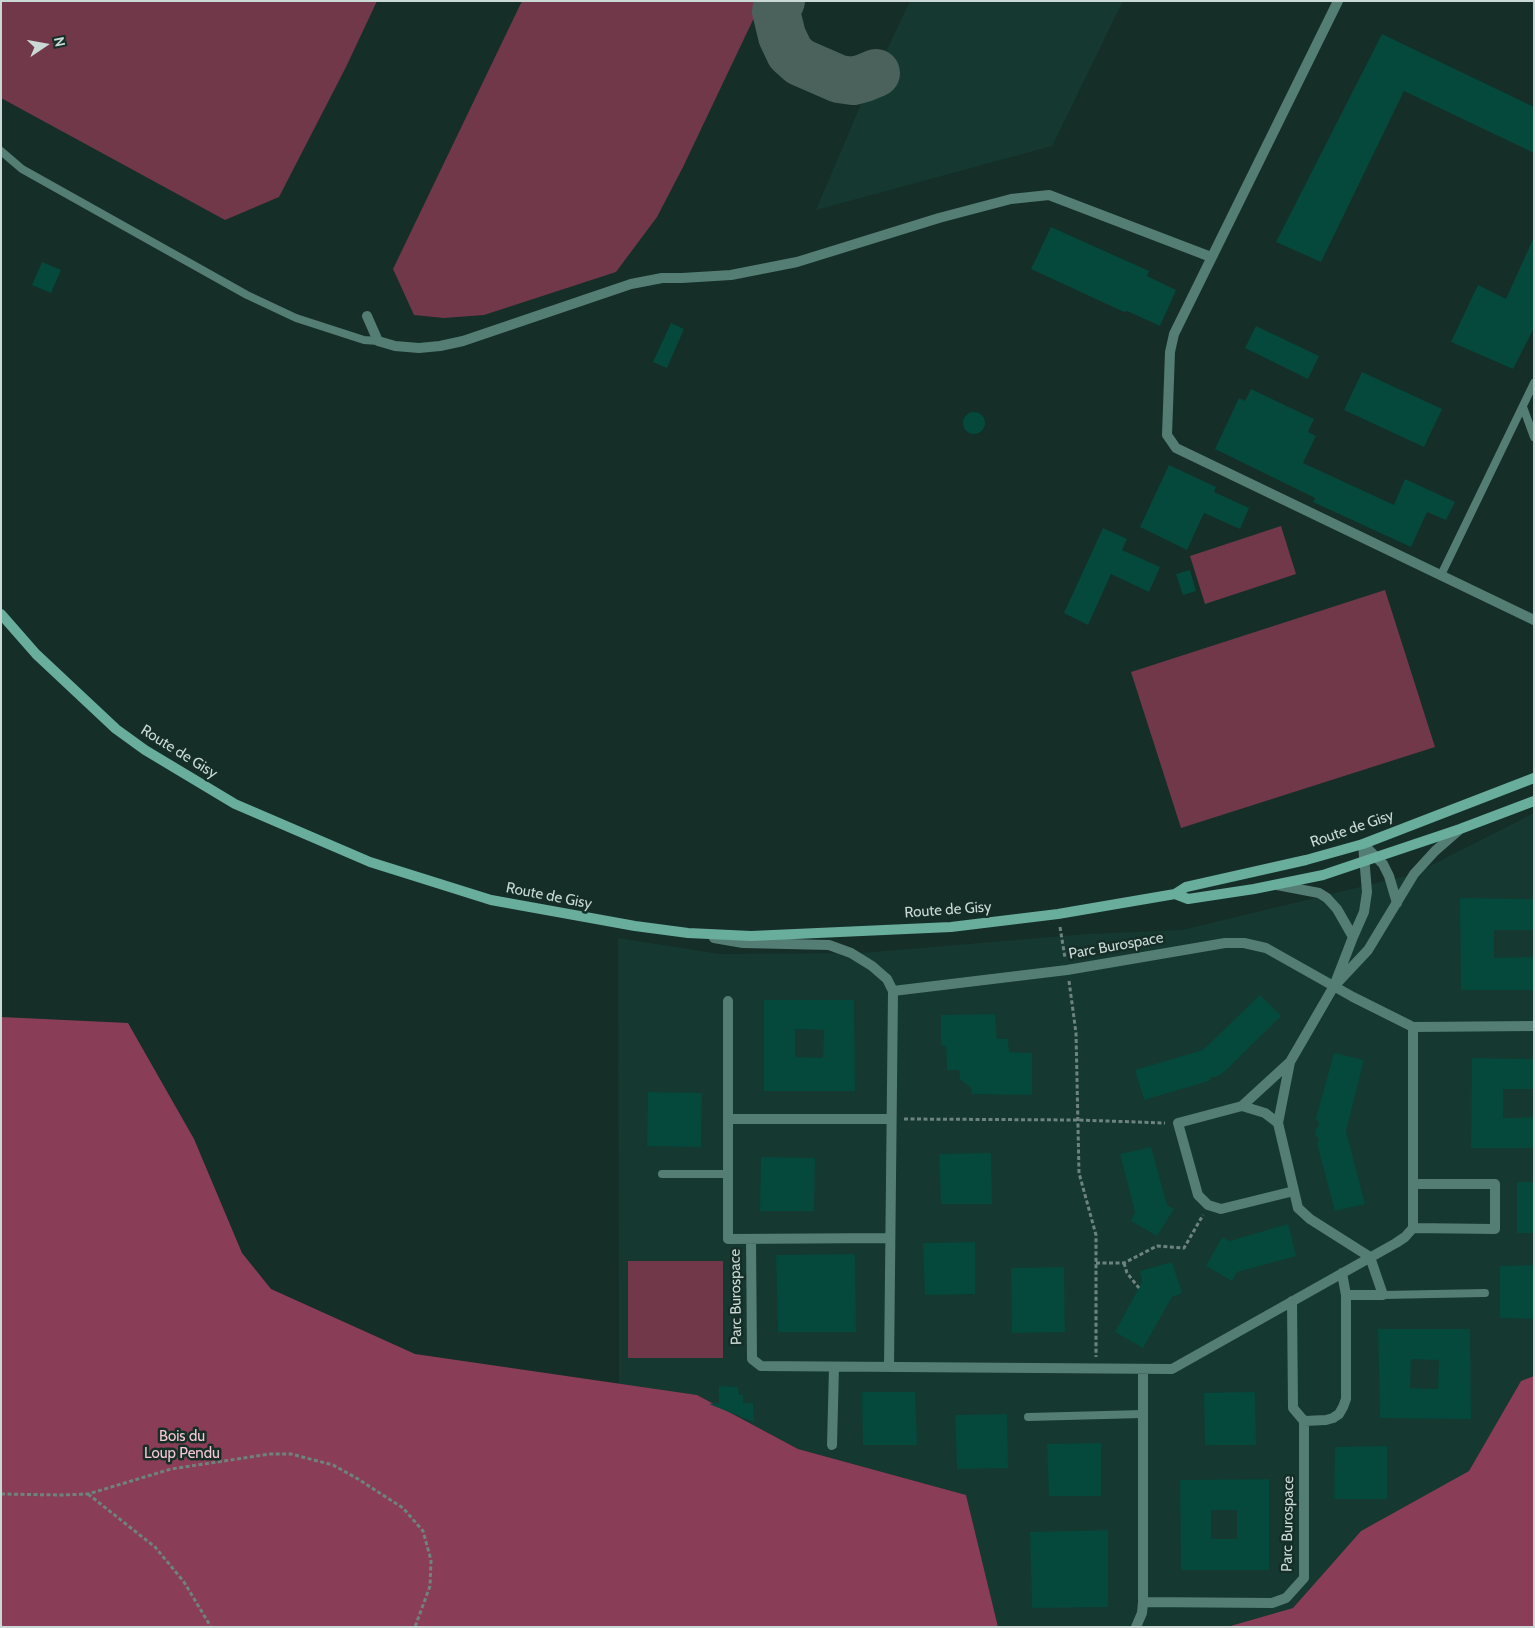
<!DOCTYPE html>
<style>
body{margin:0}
#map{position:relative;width:1535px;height:1628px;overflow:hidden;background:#152e28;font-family:Cabin,sans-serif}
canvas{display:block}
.frame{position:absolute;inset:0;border:2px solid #cad9d5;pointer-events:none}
.north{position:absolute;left:20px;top:20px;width:50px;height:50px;-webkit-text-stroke:4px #152e28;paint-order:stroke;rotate:78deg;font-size:14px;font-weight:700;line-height:20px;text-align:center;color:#cad9d5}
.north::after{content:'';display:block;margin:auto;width:18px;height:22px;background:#cad9d5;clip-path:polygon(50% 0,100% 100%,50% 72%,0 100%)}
</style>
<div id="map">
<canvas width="1535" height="1628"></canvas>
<div class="frame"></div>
<div class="north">N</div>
</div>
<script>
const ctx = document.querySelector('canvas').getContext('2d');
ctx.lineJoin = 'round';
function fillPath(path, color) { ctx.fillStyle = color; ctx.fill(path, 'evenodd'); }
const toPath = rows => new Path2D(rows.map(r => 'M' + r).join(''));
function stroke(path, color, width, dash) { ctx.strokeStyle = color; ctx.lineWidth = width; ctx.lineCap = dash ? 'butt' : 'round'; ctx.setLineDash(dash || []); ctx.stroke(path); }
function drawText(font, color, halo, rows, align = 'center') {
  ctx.font = font + ' Cabin,sans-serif'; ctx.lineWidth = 5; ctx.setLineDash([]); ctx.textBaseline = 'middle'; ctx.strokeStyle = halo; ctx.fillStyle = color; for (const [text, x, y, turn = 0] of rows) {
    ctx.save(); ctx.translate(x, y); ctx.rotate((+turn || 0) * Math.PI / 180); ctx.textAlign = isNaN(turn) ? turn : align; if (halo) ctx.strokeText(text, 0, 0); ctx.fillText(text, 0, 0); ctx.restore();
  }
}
const built = toPath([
 [910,1,1123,1,1052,146,816,210,858,111],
 [1534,813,1534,1376,1521,1381,1469,1471,1361,1531,1293,1608,1227,1627,998,1627,966,1495,798,1449,697,1395,619,1385,618,938,720,954,861,953,1087,934,1182,930,1414,874]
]);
const green = toPath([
 [1,1,377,1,346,67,279,197,225,220,1,98],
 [522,1,762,1,683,167,657,217,616,272,484,315,444,318,414,315,393,269],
 [1281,526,1296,574,1205,604,1190,556],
 [1385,590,1435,747,1181,828,1131,672],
 [628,1261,723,1261,723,1358,628,1358]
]);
const forest = toPath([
 [1,1017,128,1023,194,1139,242,1253,271,1289,415,1354,697,1395,798,1449,966,1495,998,1627,1,1627],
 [1534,1376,1534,1627,1227,1627,1293,1608,1361,1531,1469,1471,1521,1381]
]);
const taxiway = toPath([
 [781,1,776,11,782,36,790,53,800,62,839,79,853,81,864,78,876,73]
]);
const building = toPath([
 [1382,34,1534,107,1534,153,1404,91,1321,262,1276,242],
 [1051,227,1149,271,1147,276,1176,290,1160,326,1127,311,1124,312,1031,269],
 [1534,237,1534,328,1513,369,1451,342,1478,285,1506,299],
 [42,262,61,270,51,293,32,285],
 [671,323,684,329,667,368,653,362],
 [1256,326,1319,356,1308,379,1245,348],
 [1362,372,1442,409,1424,447,1344,410],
 [1251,389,1314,419,1308,432,1316,436,1303,463,1394,505,1405,479,1455,502,1446,520,1427,512,1411,547,1313,502,1315,498,1215,449,1239,398,1245,401],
 '963 423a11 11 0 1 1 22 0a11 11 0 1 1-22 0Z',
 [1169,465,1216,487,1214,492,1249,508,1240,529,1204,513,1187,550,1140,527],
 [1103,528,1127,539,1122,550,1160,567,1149,592,1111,574,1088,625,1064,613],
 [1190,570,1196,591,1183,595,1176,574],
 [1460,898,1534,899,1534,930,1494,930,1494,958,1534,957,1534,990,1461,990],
 [1260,995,1281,1016,1224,1072,1216,1077,1211,1077,1209,1081,1144,1100,1135,1070,1203,1050],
 [764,1000,854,1000,855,1091,764,1091],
 [795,1029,824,1030,823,1058,795,1057],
 [995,1014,997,1039,1008,1039,1009,1052,1032,1053,1032,1095,972,1094,971,1088,960,1079,959,1070,947,1070,946,1046,941,1045,941,1015],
 [1334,1053,1364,1060,1346,1131,1365,1204,1335,1211,1317,1144,1319,1140,1315,1135,1316,1129,1319,1125,1316,1118],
 [1472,1058,1534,1059,1534,1089,1503,1089,1503,1118,1534,1117,1534,1148,1471,1148],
 [648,1092,702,1093,701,1147,647,1146],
 [1151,1147,1167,1205,1174,1209,1157,1236,1131,1221,1135,1212,1120,1154],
 [991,1153,992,1204,941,1204,939,1154],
 [761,1157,815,1158,814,1211,760,1211],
 [1517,1182,1534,1182,1534,1233,1517,1233],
 [1288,1224,1296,1256,1237,1272,1232,1281,1206,1266,1222,1237,1229,1241],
 [975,1242,975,1294,925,1295,923,1243],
 [855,1254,856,1332,778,1332,776,1255],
 [1172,1262,1182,1293,1172,1297,1143,1348,1115,1332,1142,1282,1140,1271],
 [1534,1265,1534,1319,1500,1318,1500,1266],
 [1064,1267,1065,1332,1012,1333,1011,1268],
 [1378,1329,1470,1329,1471,1419,1380,1418],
 [1411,1359,1439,1360,1438,1389,1410,1388],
 [719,1386,738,1387,739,1395,743,1395,743,1403,753,1403,754,1422,709,1404,719,1403],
 [862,1392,915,1392,917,1445,863,1445],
 [1255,1392,1256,1445,1205,1445,1204,1393],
 [1007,1414,1008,1468,957,1469,955,1415],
 [1101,1443,1101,1496,1049,1496,1047,1444],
 [1387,1446,1387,1499,1334,1499,1335,1447],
 [1269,1479,1269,1570,1181,1570,1180,1480],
 [1211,1510,1237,1510,1237,1539,1211,1539],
 [1108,1530,1108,1607,1032,1608,1030,1532]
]);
const path = toPath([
 [1060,927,1065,958],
 [1069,981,1076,1033,1079,1173,1096,1235,1096,1357],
 [904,1119,1078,1120,1165,1123],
 [1096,1263,1124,1263,1157,1246,1184,1248,1203,1215],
 [1124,1263,1127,1273,1139,1288],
 [1,1494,61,1495,88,1494,171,1469,270,1454,291,1454,333,1465,358,1479,403,1508,423,1531,431,1560,430,1586,415,1627],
 [88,1494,155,1547,184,1582,211,1627]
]);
const lane = toPath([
 [1,151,22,169,247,295,296,318,364,340,378,341],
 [1523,407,1534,437],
 [1441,575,1534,383],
 [662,1174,728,1174],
 [1383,1295,1485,1293],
 [1028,1417,1143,1414]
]);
const street = toPath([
 [1338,1,1174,334,1170,352,1167,435,1176,448,1534,620],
 [367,316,378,341,395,346,419,348,440,346,463,341,631,284,662,278,682,278,731,275,797,262,939,218,1011,199,1049,195,1211,257],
 [1363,844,1383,864,1389,876,1397,903],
 [1277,885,1319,893,1327,898,1337,909,1353,937],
 [714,938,743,943,829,945,851,953,872,966,887,979,893,991,889,1367],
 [1338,982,1368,950,1414,874,1435,851,1459,830],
 [728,1001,728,1239,890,1238],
 [1413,1027,1534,1026],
 [1290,1062,1242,1106,1178,1123,1198,1195,1208,1205,1221,1209,1294,1191],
 [1242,1106,1265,1113,1278,1123],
 [728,1119,891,1119],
 [1413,1184,1495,1184,1495,1229,1413,1228],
 [751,1239,752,1359,761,1366,1172,1369,1396,1243,1405,1237,1413,1228,1413,1027,1353,997,1266,948,1244,943,1225,943,1067,970,893,991],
 [1346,1295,1383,1295,1370,1257,1310,1219,1298,1208,1278,1123,1290,1062,1334,986,1353,937,1364,912,1367,892,1363,844],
 [1292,1301,1293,1408,1304,1421],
 [832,1445,834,1367],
 [1143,1602,1272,1603,1286,1598,1304,1578,1304,1421,1326,1420,1333,1418,1339,1414,1343,1407,1346,1399,1346,1295,1342,1273],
 [1136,1627,1142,1613,1143,1602,1143,1369]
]);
const secondary = toPath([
 [1,614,36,654,116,729,145,750,235,804,370,862,491,900,635,926,688,933,751,936,951,927,1058,914,1175,894,1186,887,1306,860,1363,844,1534,778],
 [1175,894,1188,899,1254,889,1323,875,1460,829,1534,801]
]);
const streetNames = [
 ["Route de Gisy",179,752,32],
 ["Route de Gisy",1352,829,-19],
 ["Route de Gisy",549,896,11],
 ["Route de Gisy",948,910,-4],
 ["Parc Burospace",1116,946,-10],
 ["Parc Burospace",736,1297,-91],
 ["Parc Burospace",1288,1524,-89]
];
const parkNames = [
 ["Bois du",182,1437],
 ["Loup Pendu",182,1454]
];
fillPath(built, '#153830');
fillPath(green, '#71384a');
fillPath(forest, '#8a3d56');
stroke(taxiway, '#4b615c', 48);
fillPath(building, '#05483c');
stroke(path, '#6f837e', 3, [4, 2.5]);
stroke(lane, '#547d73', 8);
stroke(street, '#547d73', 10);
stroke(secondary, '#69ad9c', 10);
drawText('15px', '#cad9d5', '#152e28', streetNames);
drawText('15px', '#f7c8d3', '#152e28', parkNames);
</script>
